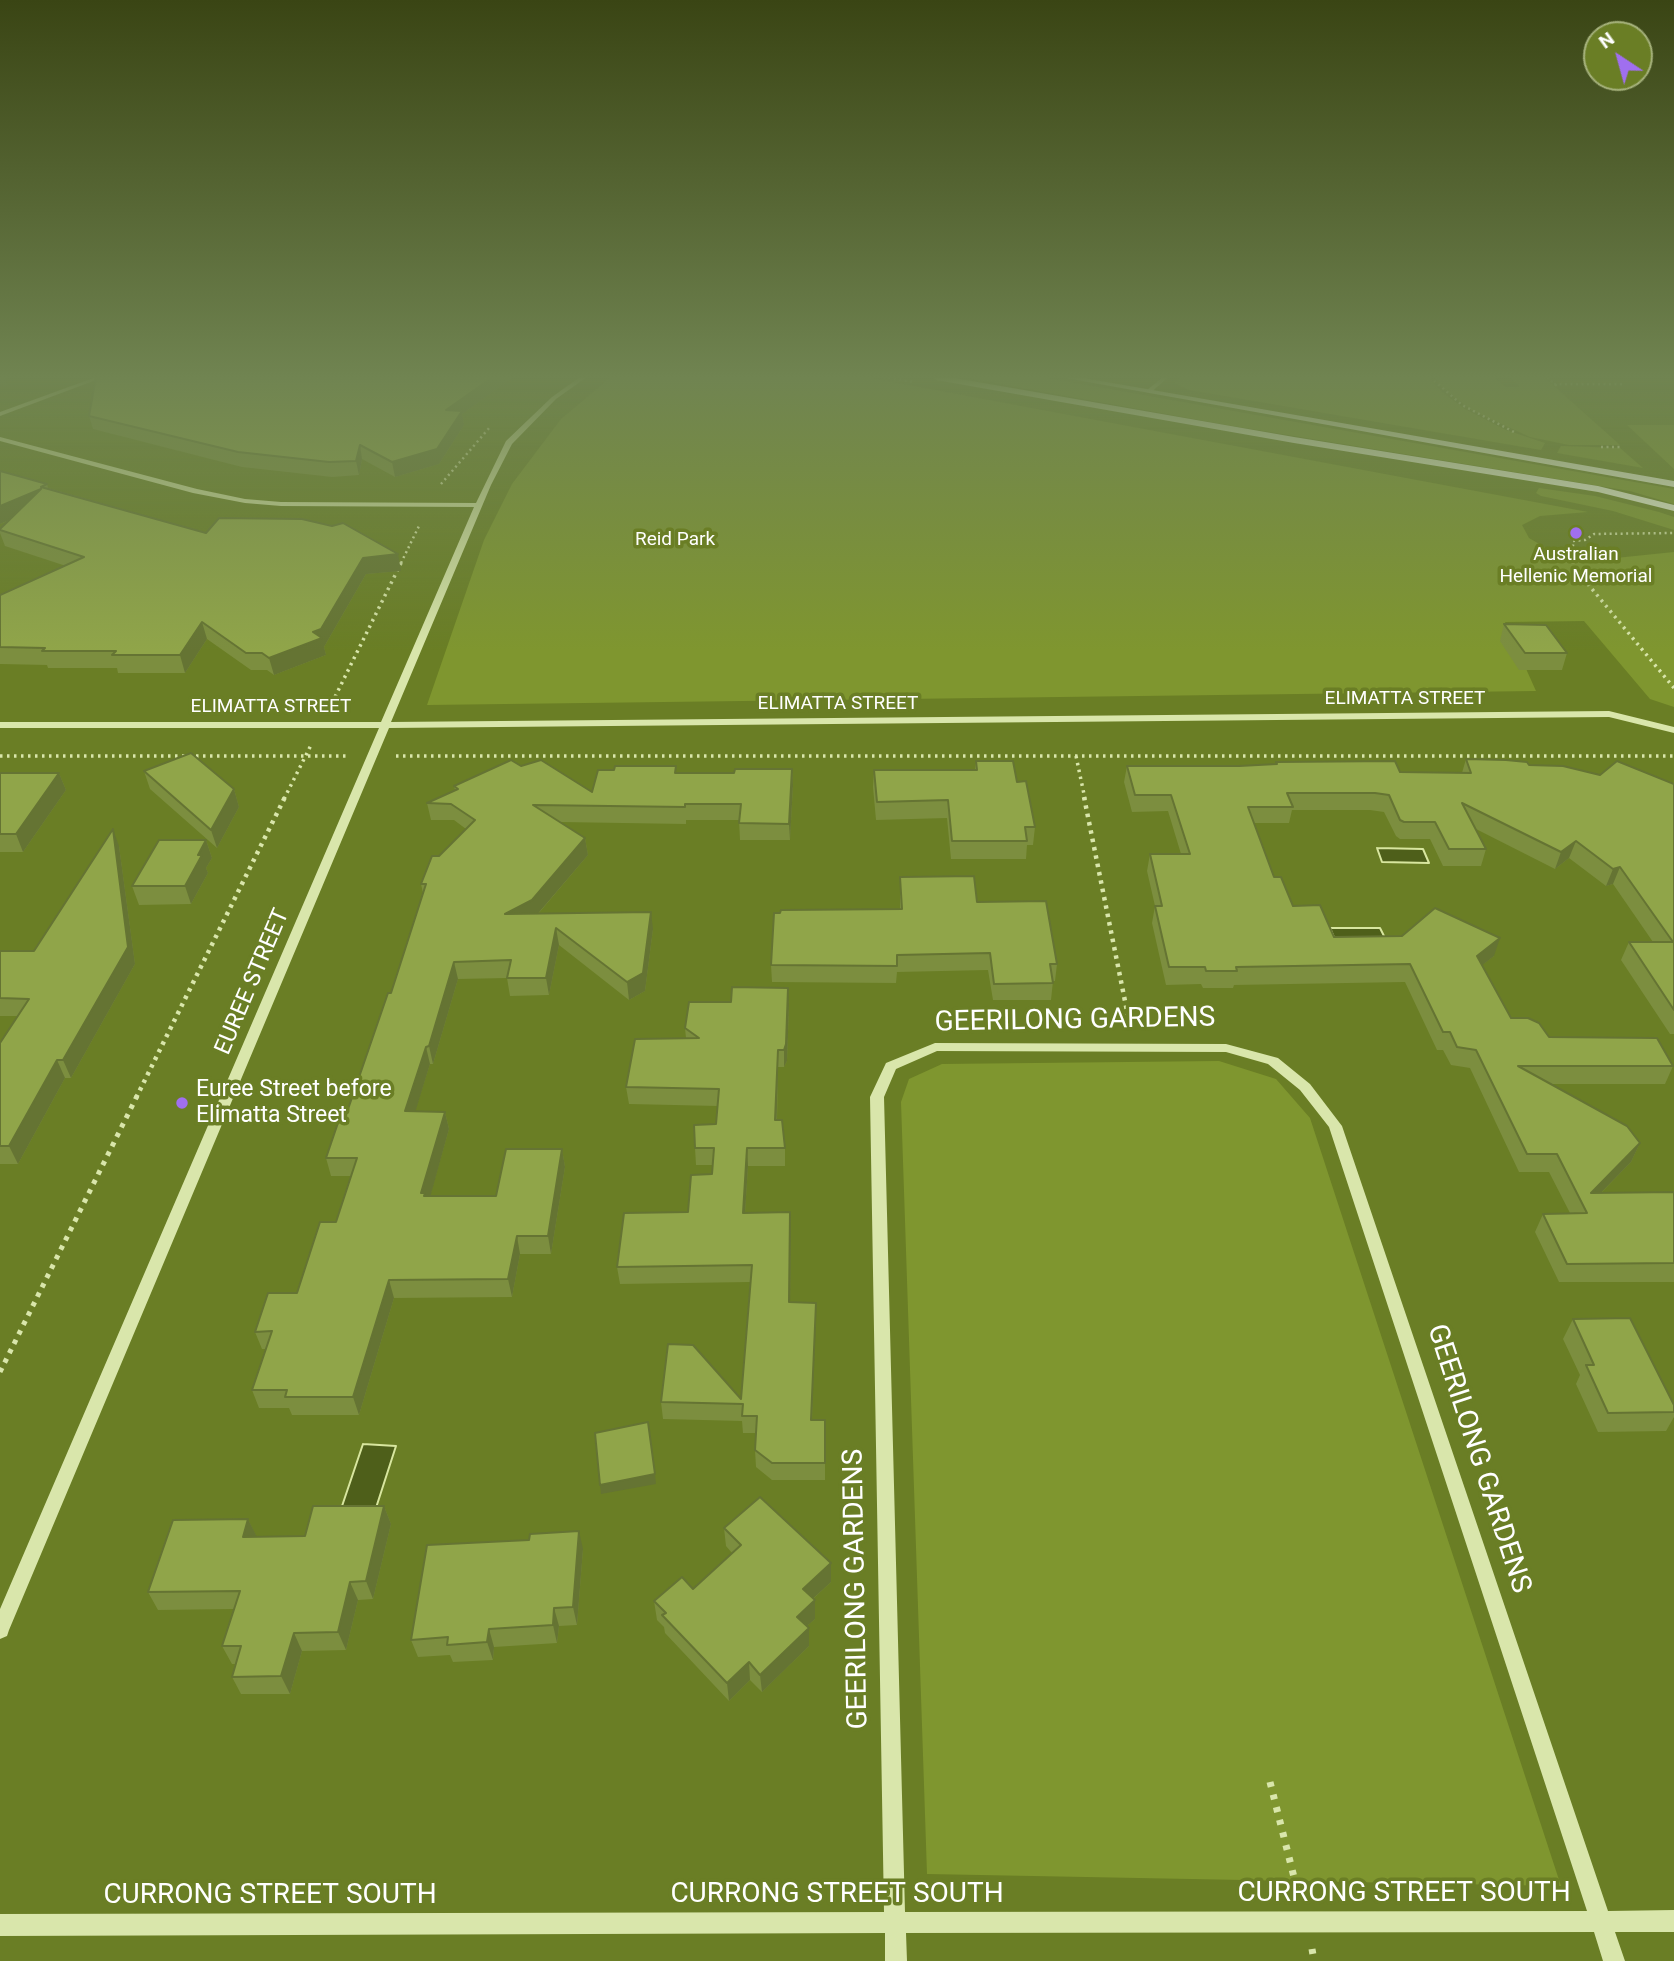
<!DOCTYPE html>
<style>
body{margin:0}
#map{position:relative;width:1674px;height:1961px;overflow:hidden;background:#6a7e25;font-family:Roboto,sans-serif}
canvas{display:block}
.north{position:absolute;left:1583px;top:21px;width:70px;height:70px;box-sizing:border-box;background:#6a7e25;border:2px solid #a6b27c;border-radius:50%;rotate:324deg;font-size:19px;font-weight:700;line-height:28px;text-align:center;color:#fff}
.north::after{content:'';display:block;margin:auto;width:24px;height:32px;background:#a06fef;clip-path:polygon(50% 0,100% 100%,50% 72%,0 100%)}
</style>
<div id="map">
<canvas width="1674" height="1961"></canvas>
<div class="north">N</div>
</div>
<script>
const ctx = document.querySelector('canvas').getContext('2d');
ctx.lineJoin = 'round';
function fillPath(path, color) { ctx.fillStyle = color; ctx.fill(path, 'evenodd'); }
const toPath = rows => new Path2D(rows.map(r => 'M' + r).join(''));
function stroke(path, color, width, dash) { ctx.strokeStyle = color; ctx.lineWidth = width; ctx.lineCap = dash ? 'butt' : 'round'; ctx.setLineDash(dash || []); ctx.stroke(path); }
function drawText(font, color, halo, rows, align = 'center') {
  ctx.font = font + ' Roboto,sans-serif'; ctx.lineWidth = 7; ctx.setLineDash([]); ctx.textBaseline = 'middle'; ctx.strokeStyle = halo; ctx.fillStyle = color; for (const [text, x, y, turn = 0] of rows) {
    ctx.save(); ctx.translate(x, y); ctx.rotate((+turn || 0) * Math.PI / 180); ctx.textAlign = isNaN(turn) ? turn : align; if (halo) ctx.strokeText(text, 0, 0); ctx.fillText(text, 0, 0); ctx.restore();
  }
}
const green = toPath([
 [611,377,866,377,1588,512,1540,516,1522,525,1529,538,1548,549,1580,558,1606,559,1674,552,1674,707,1650,699,1584,621,1505,622,1536,691,427,705,484,540,512,484,561,419],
 [961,377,1042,377,1674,489,1674,504,1630,491,1227,425],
 [1181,377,1428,377,1442,392,1465,409,1506,430,1545,443,1541,450,1189,390,1174,383],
 [1433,377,1495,377,1505,387,1520,387,1510,377,1544,377,1620,445,1569,445,1530,437,1473,411,1446,391,1449,390,1444,389],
 [1627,425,1674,425,1674,469],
 [1561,446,1620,448,1643,468,1557,453],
 [1539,488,1595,496,1659,512,1674,517,1674,530,1613,511,1541,496,1536,493],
 [1219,1061,1276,1079,1310,1118,1561,1886,927,1874,901,1102,909,1079,942,1064]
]);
const water = toPath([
 [1377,848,1423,849,1429,863,1382,862,1377,848],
 [1330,928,1380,928,1386,940,1335,940,1330,928],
 [363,1444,396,1446,374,1514,340,1512,363,1444]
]);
const pathFar4 = toPath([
 [883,377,915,382],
 [1430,377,1462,405,1514,432],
 [1547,377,1558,387],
 [1554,384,1623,384],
 [1601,447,1621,447],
 [441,484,490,427],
 [401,563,419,526],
 [1573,563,1573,541,1585,540,1594,534,1674,533]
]);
const pathFar3 = toPath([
 [1573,561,1573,566,1674,688],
 [332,703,402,561],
 [0,756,349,756],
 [396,756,1674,756],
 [1076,756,1085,799],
 [284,799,311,745]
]);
const pathFar2 = toPath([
 [1084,797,1130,1026],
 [136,1098,285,797]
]);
const pathFar1 = toPath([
 [0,1372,137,1096]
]);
const path = toPath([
 [1270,1782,1298,1893],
 [1312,1949,1314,1961]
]);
const minor = toPath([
 [96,377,104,377,0,416,0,412,96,377],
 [580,377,587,377,556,399,512,444,491,485,391,722,1609,711,1674,727,1674,733,1609,717,389,728,9,1630,7,1636,0,1639,0,1609,379,728,0,728,0,722,381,722,474,507,281,506,245,503,193,493,0,441,0,437,197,489,245,499,281,502,476,503,506,441,552,397,580,377],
 [1163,377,1169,377,1151,392,1147,392,1147,390,1163,377],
 [935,1043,1226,1044,1278,1058,1310,1084,1342,1126,1608,1911,1674,1910,1674,1932,1615,1932,1625,1961,1603,1961,1594,1932,906,1933,907,1961,885,1961,885,1933,0,1936,0,1914,884,1912,870,1097,886,1063,935,1043],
 [937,1051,1226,1052,1268,1064,1300,1090,1329,1127,1587,1911,905,1912,884,1097,896,1069,937,1051]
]);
const major = toPath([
 [932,377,949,377,1294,437,1598,486,1674,505,1674,511,1598,492,1294,443,936,380,932,377],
 [1060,377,1078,377,1674,481,1674,487,1060,377]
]);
const wall = toPath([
 [96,377,513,377,462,414,464,425,439,464,395,477,362,459,359,475,332,477,242,467,93,429,89,416],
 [0,471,47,484,48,488,206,533,401,571,366,574,324,647,326,655,274,675,267,670,251,670,207,639,185,673,118,673,117,668,48,668,47,665,0,664,0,595,66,566,5,546,0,533,0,529,8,521,0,524],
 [1504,624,1567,653,1562,670,1519,670,1500,641],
 [1466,759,1529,765,1674,784,1674,1034,1670,1034,1621,960,1629,942,1653,942,1613,884,1606,886,1569,858,1555,869,1476,829,1486,849,1481,866,1443,866,1430,839,1400,839,1396,836,1384,812,1370,810,1292,810,1289,823,1254,823,1274,877,1293,906,1334,937,1494,956,1482,965,1511,1018,1549,1037,1673,1066,1665,1084,1551,1084,1640,1143,1631,1162,1601,1193,1674,1192,1674,1282,1559,1282,1535,1232,1543,1214,1570,1213,1549,1172,1519,1172,1470,1068,1451,1065,1443,1050,1437,1050,1405,982,1234,985,1233,988,1203,988,1201,984,1166,985,1152,923,1155,906,1147,871,1150,854,1181,854,1168,811,1132,812,1124,782,1127,766,1239,766,1275,764,1276,762,1400,772,1462,773],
 [976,761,1017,782,1035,827,1033,845,1027,845,1026,859,951,859,947,818,876,820,873,787,874,770,975,770],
 [521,766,592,792,676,773,734,773,792,769,793,785,790,840,740,840,739,820,686,820,686,824,560,822,585,838,588,855,538,914,653,929,645,991,629,1000,559,945,549,995,510,996,507,978,458,979,433,1064,430,1064,415,1111,445,1112,449,1129,430,1196,496,1196,562,1149,565,1167,551,1254,520,1254,512,1297,394,1298,359,1415,292,1415,289,1408,259,1408,252,1390,266,1349,262,1349,255,1332,297,1293,336,1222,351,1176,331,1176,326,1158,346,1115,391,993,423,893,421,884,439,856,466,829,454,820,431,820,427,803,455,790,454,786],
 [144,771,234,789,239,807,217,848,150,789],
 [0,773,59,773,66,790,23,852,0,852],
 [206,840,212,858,206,868,208,873,191,904,139,905,132,886],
 [119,846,135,964,71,1078,65,1078,18,1164,0,1164,0,1043,18,1016,0,1016,0,951,34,951],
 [900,877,977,902,1057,964,1055,981,1053,981,1051,1000,993,1000,988,970,897,972,896,983,772,982,771,965,900,909],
 [731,1002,789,1005,787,1061,784,1067,778,1067,777,1120,785,1148,785,1166,748,1166,745,1213,791,1230,790,1302,816,1303,812,1420,825,1420,825,1480,772,1480,756,1467,755,1450,756,1433,743,1433,742,1421,663,1419,661,1402,741,1399,750,1282,620,1284,617,1267,688,1212,712,1174,713,1165,696,1165,695,1148,716,1124,718,1106,629,1104,626,1087,686,1038,685,1028],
 [1573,1319,1674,1412,1674,1417,1666,1431,1598,1432,1576,1384,1580,1375,1563,1339],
 [384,1506,391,1524,373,1599,358,1600,346,1650,302,1651,290,1694,241,1694,232,1677,235,1664,232,1664,222,1646,234,1609,158,1610,148,1592,248,1519,256,1536,305,1536],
 [724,1528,831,1563,831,1582,813,1599,815,1619,807,1626,809,1628,809,1646,762,1692,750,1680,729,1701,665,1633,664,1627,657,1620,654,1601,693,1589,732,1553,726,1546],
 [583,1549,577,1625,559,1626,557,1643,494,1647,493,1660,453,1662,450,1655,418,1657,411,1640]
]);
const shadedWall = toPath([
 [0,377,7,377,6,385,0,386],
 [493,377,513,377,462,414,464,425,439,464,395,477,392,462,446,410],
 [360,445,362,459,359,475,356,461],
 [41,489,46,504,0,524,0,506],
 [398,554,401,571,366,574,324,647,326,655,274,675,269,658,313,632,363,558],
 [202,622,207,639,185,673,180,655],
 [792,769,793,785,790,840,789,824],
 [59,773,66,790,23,852,16,834],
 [234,789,239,807,217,848,211,830],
 [113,829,119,846,135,964,71,1078,63,1060],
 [585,838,588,855,535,917,505,914],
 [206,840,212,858,206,868,208,873,191,904,185,886,198,855],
 [1576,841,1569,858,1555,869,1561,852],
 [1620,867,1613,884,1606,886,1613,869],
 [651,912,653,929,645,991,629,1000,627,982],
 [556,928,559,945,549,995,546,978],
 [1500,938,1494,956,1471,974,1477,956],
 [454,962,458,979,433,1064,429,1046],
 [788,988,789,1005,787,1061,784,1067,784,1050],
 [426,1047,430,1064,410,1129,405,1111],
 [778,1050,778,1067,776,1138,775,1120],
 [57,1060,65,1078,18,1164,9,1146],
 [445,1112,449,1129,428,1205,421,1193],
 [1640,1143,1631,1162,1585,1209,1591,1193],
 [747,1148,748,1166,744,1230,743,1213],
 [562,1149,565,1167,551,1254,548,1236],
 [790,1212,791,1230,790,1320,789,1302],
 [517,1236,520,1254,512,1297,508,1279],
 [389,1280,394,1298,359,1415,353,1397],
 [816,1303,816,1320,811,1438,811,1420],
 [655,1474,656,1484,601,1494,600,1485],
 [384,1506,391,1524,373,1599,366,1581],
 [248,1519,257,1537,243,1537],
 [579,1531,583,1549,577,1625,573,1607],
 [831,1563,831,1582,804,1607,803,1589],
 [350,1582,358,1600,346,1650,338,1632],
 [815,1600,815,1619,797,1635,797,1617],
 [554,1608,559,1626,557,1643,553,1625],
 [809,1628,809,1646,762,1692,760,1675],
 [489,1629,494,1647,493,1660,487,1642],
 [294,1633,302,1651,290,1694,281,1676],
 [749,1662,750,1680,729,1701,727,1683]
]);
const building = toPath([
 [96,377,493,377,446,410,462,411,437,449,392,462,360,445,356,461,329,462,238,452,89,416,96,377],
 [0,471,47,484,41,487,206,533,219,518,302,519,332,526,343,523,398,554,363,558,321,629,313,632,322,638,269,658,262,653,246,653,202,622,180,655,112,655,116,651,42,651,45,648,0,647,0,595,84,557,0,530,0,529,41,489,0,506,0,471],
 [1504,624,1546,625,1567,653,1525,653,1504,624],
 [191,753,234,789,211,830,144,771,191,753],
 [1466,759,1506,760,1527,762,1529,765,1563,766,1600,775,1617,761,1674,784,1674,1010,1629,942,1673,942,1620,867,1613,869,1576,841,1561,852,1462,803,1486,849,1449,849,1435,822,1404,822,1400,820,1389,795,1375,793,1287,793,1293,807,1248,807,1274,877,1281,877,1293,906,1320,905,1334,937,1402,936,1435,908,1500,938,1477,956,1511,1018,1528,1018,1539,1023,1549,1037,1657,1038,1673,1066,1518,1066,1627,1126,1640,1143,1591,1193,1674,1192,1674,1263,1567,1264,1543,1214,1587,1213,1557,1154,1527,1154,1476,1050,1457,1047,1450,1032,1443,1032,1410,964,1236,967,1237,971,1206,971,1205,967,1169,967,1155,906,1162,906,1150,854,1190,854,1171,795,1135,795,1127,766,1239,766,1277,764,1276,762,1395,761,1400,772,1471,773,1466,759],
 [511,760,521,766,541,760,592,792,598,770,614,770,615,766,676,766,675,773,734,773,735,769,792,769,789,824,739,823,741,804,685,804,685,807,533,805,585,838,532,900,505,914,651,912,643,973,627,982,556,928,546,978,507,978,511,960,454,962,429,1046,426,1047,405,1111,445,1112,421,1193,425,1193,424,1196,496,1196,506,1149,562,1149,548,1236,517,1236,508,1279,389,1280,353,1397,285,1397,287,1390,252,1390,272,1331,255,1332,268,1293,297,1293,320,1222,336,1222,357,1158,326,1158,341,1114,346,1115,388,993,391,993,426,884,421,884,432,856,439,856,475,820,451,804,427,803,458,789,454,786,511,760],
 [976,761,1013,761,1017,782,1026,781,1035,827,1025,827,1027,841,952,841,948,800,877,802,874,770,977,770,976,761],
 [0,773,59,773,16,834,0,834,0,773],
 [113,829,128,947,63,1060,57,1060,9,1146,0,1146,0,1043,29,999,0,998,0,951,34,951,113,829],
 [159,840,206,840,198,855,202,855,185,886,132,886,159,840],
 [974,876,977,902,1046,901,1057,964,1050,964,1053,983,994,984,990,953,897,955,897,966,771,965,774,913,780,913,781,910,902,909,900,877,974,876],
 [732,987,788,988,786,1044,784,1050,778,1050,775,1120,782,1120,785,1148,747,1148,743,1213,790,1212,789,1302,816,1303,811,1420,825,1420,825,1463,772,1463,755,1450,757,1416,742,1416,743,1404,661,1402,668,1344,693,1345,741,1399,752,1265,617,1267,624,1213,688,1212,691,1175,712,1174,714,1148,695,1148,694,1125,716,1124,719,1089,626,1087,635,1039,699,1038,685,1028,689,1002,731,1002,732,987],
 [1630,1318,1674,1405,1674,1412,1608,1413,1586,1365,1594,1365,1573,1319,1630,1318],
 [648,1422,655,1474,600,1485,595,1433,648,1422],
 [760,1497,831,1563,803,1589,815,1600,797,1617,809,1628,760,1675,749,1662,727,1683,662,1615,666,1613,654,1601,682,1577,693,1589,741,1545,724,1528,760,1497],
 [313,1506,384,1506,366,1581,350,1582,338,1632,294,1633,281,1676,232,1677,241,1646,222,1646,240,1591,148,1592,173,1520,248,1519,243,1537,305,1536,313,1506],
 [579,1531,573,1607,554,1608,553,1625,489,1629,487,1642,447,1645,448,1637,411,1640,427,1545,529,1540,530,1534,579,1531]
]);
const markers = [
 [1576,533,7,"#a06fef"],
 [182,1103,7,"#a06fef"]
];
const farParknames = [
 ["Reid Park",675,540]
];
const farPoinames = [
 ["Australian",1576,555],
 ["Hellenic Memorial",1576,577]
];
const farStreetnames = [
 ["ELIMATTA STREET",1405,699],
 ["ELIMATTA STREET",838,704],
 ["ELIMATTA STREET",271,707]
];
const streetNames = [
 ["EUREE STREET",253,982,-67]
];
const poiNames = [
 ["Euree Street before",196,1090],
 ["Elimatta Street",196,1116]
];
const nearStreetnames = [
 ["GEERILONG GARDENS",1075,1021,-1],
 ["GEERILONG GARDENS",1478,1459,72],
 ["GEERILONG GARDENS",857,1589,-91],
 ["CURRONG STREET SOUTH",1404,1894],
 ["CURRONG STREET SOUTH",837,1895],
 ["CURRONG STREET SOUTH",270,1896]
];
fillPath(green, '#7f962f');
fillPath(water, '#4e5f1a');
stroke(water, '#d8e69f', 2);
stroke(pathFar4, '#d9e6ab', 2.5, [2, 3.5]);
stroke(pathFar3, '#d9e6ab', 3.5, [2.5, 4.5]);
stroke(pathFar2, '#d9e6ab', 4.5, [3.5, 5]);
stroke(pathFar1, '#d9e6ab', 5, [4.5, 6]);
stroke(path, '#d9e6ab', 7, [5, 8]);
fillPath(minor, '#d9e6ab');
fillPath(major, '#f8fdeb');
fillPath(wall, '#7c8e3f');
fillPath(shadedWall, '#657433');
fillPath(building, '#90a549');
stroke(building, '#657433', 2);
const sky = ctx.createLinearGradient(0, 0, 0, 651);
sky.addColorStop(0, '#3a4514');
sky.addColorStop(0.58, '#708451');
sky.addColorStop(1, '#70845100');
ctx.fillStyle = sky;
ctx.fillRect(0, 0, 1674, 651);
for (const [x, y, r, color] of markers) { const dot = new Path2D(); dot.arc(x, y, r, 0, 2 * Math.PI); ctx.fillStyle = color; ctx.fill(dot); stroke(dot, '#6a7e25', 2.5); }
drawText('19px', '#fefefd', '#6a7e25', farParknames);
drawText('19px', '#fff', '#6a7e25', farPoinames);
drawText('19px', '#fff', '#6a7e25', farStreetnames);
drawText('23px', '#fff', '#6a7e25', streetNames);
drawText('23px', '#fff', '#6a7e25', poiNames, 'left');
drawText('28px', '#fff', '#6a7e25', nearStreetnames);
</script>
